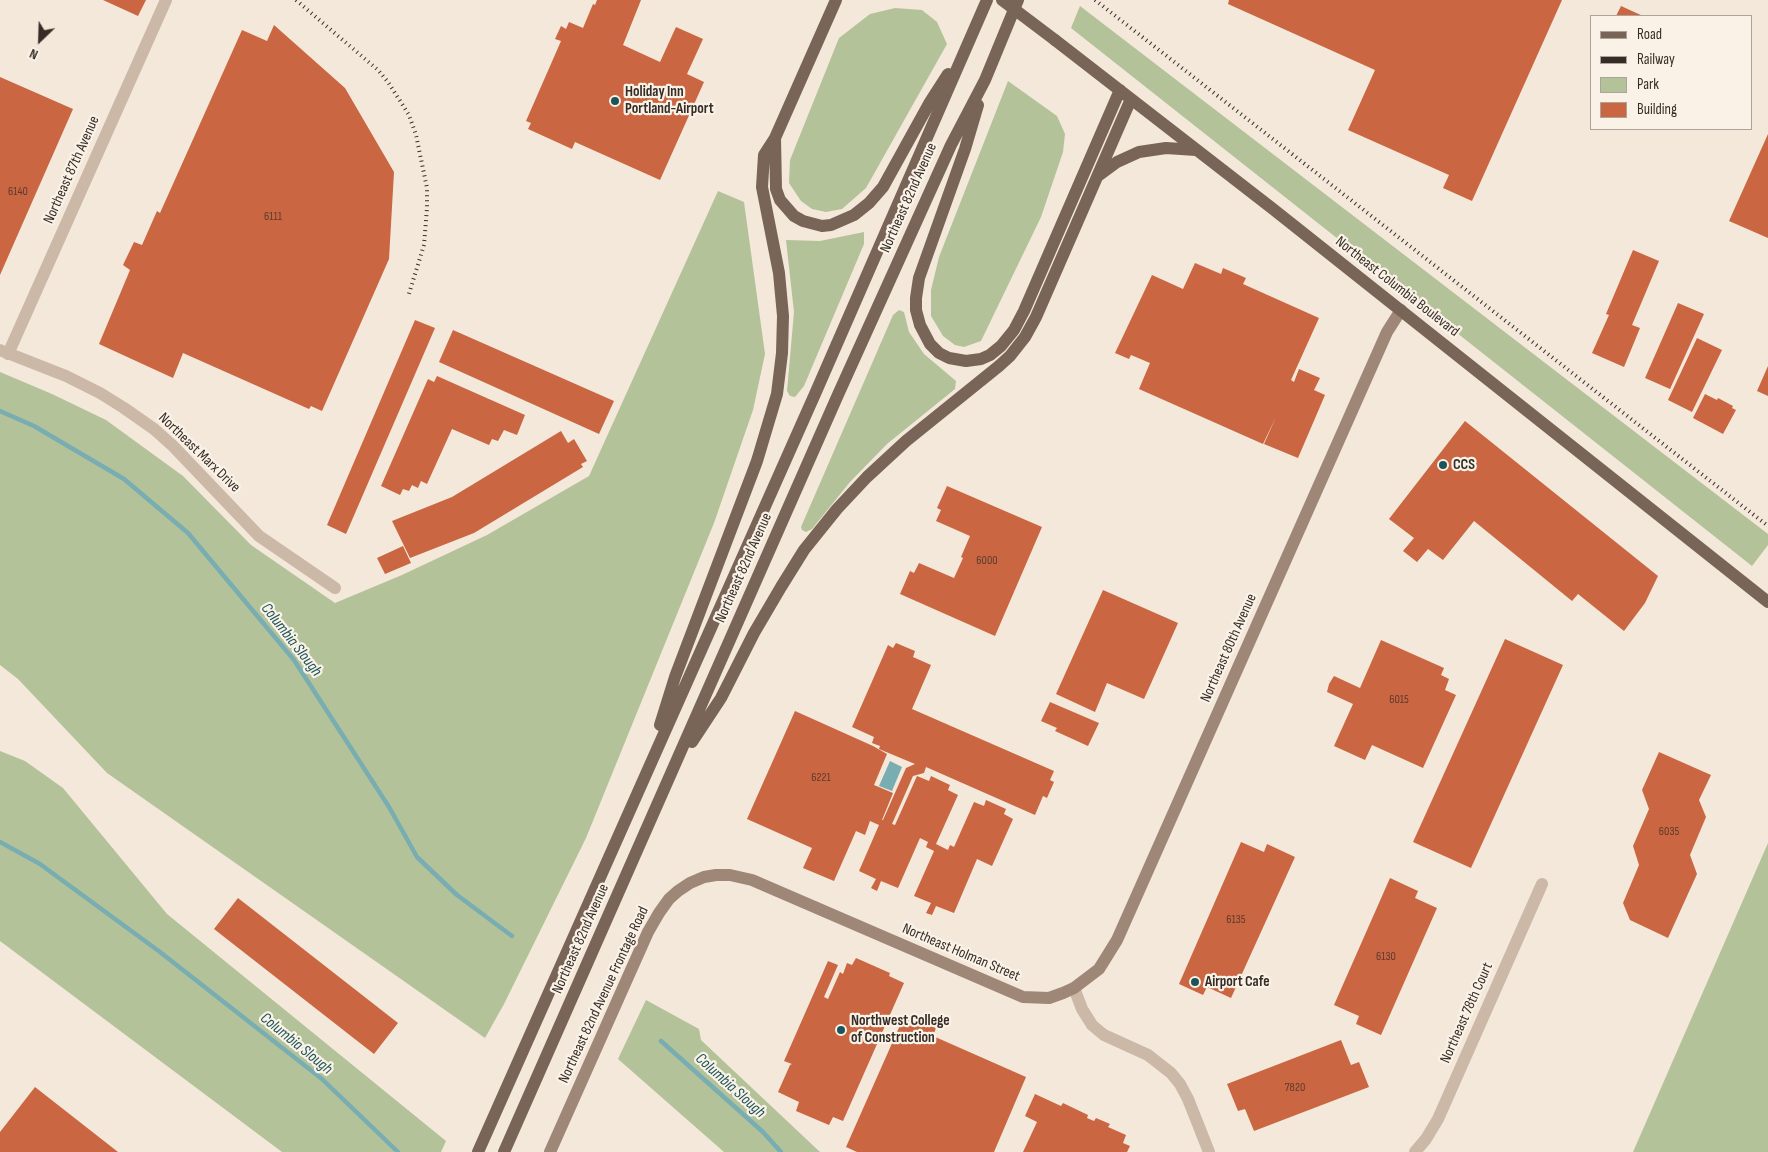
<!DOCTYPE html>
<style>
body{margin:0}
#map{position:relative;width:1768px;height:1152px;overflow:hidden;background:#f3e8da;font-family:"Sofia Sans Condensed",sans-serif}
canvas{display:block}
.legend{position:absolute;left:1590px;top:15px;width:162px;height:115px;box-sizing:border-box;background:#faf2e7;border:1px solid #aca39a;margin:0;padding:6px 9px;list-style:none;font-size:15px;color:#372d27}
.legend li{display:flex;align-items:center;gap:10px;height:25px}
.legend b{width:25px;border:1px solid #aca39a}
.north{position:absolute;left:15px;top:15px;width:50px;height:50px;-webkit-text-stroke:4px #faf2e7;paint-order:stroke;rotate:204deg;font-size:14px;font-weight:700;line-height:20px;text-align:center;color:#372d27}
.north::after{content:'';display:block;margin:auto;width:18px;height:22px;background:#372d27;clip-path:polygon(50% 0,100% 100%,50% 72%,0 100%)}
</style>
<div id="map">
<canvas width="1768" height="1152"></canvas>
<ul class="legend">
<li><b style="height:6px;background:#796458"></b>Road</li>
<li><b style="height:6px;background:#372d27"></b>Railway</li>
<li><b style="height:14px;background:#b4c29a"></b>Park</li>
<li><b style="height:14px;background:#ca6641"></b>Building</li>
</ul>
<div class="north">N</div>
</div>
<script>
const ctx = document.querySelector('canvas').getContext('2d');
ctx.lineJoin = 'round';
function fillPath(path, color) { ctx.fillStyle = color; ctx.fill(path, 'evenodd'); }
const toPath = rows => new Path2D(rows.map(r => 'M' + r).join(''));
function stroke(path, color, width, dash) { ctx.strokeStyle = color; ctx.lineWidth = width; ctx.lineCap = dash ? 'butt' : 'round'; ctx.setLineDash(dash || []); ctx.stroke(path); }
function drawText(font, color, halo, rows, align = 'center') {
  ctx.font = font + ' "Sofia Sans Condensed",sans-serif'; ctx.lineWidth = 4.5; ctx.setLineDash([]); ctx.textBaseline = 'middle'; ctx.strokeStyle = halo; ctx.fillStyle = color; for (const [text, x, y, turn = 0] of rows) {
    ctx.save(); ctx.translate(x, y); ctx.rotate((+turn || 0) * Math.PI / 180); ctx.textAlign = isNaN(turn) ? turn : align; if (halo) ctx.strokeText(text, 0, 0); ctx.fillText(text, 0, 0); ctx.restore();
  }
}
const green = toPath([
 [1080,6,1768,534,1768,545,1752,566,1071,28],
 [895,8,922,10,937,22,947,44,866,188,842,209,826,212,812,209,801,201,789,183,790,160,839,38,870,14],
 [1008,81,1057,116,1065,134,1063,152,1041,217,981,341,964,347,955,345,943,336,931,316,931,290,939,257],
 [718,191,744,202,765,354,753,410,714,523,586,838,504,1004,485,1038,107,773,18,679,0,665,0,372,52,394,106,420,183,476,251,545,335,603,402,575,487,535,589,476],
 [864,232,864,244,804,386,795,397,790,396,787,391,794,312,786,240,820,241],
 [899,310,904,312,909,332,924,354,956,381,955,389,887,444,850,482,812,529,806,532,802,530,801,527,893,315],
 [0,751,25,761,63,788,167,914,446,1141,441,1152,282,1152,0,941],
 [1768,843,1768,1152,1633,1152],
 [646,1000,699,1029,701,1040,820,1152,724,1152,618,1059]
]);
const water = toPath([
 [890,761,902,767,892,791,879,786]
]);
const stream = toPath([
 [0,411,34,426,124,479,188,533,294,660,389,807,417,857,457,895,512,936],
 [0,842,40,864,160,952,322,1079,398,1152],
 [661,1041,763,1132,781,1152]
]);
const building = toPath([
 [103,0,146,0,138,16],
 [597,0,641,0,623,45,660,62,676,27,703,39,687,74,704,82,660,180,575,142,572,149,528,129,531,123,526,121,561,41,555,39,561,26,566,29,569,22,583,28,593,4,595,5],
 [1229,0,1562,0,1472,201,1443,188,1449,175,1348,130,1375,70,1228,4],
 [1621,6,1643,16,1616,16],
 [274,25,345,88,394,172,389,259,322,411,311,406,309,409,183,353,173,378,99,344,130,270,123,265,134,242,142,245,157,211,160,213,242,30,267,41],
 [0,77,73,109,0,275],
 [1768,134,1768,238,1729,221],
 [1633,250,1659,261,1632,325,1640,328,1624,367,1592,353,1609,315,1606,314],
 [1195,263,1221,274,1223,268,1246,278,1243,284,1319,318,1291,380,1294,382,1299,369,1320,378,1314,390,1325,395,1298,458,1264,444,1276,417,1263,444,1139,389,1150,363,1131,355,1129,359,1115,353,1152,275,1183,289],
 [1678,303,1704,314,1670,389,1645,378],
 [415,320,435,328,346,534,327,525],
 [453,330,614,401,599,434,439,362],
 [1697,338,1722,350,1692,412,1668,400],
 [1768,366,1768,396,1757,391],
 [437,376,525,415,517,435,504,430,498,441,492,439,489,445,452,429,427,484,421,481,418,488,412,485,409,491,403,489,400,495,381,486,428,379,434,382],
 [1705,394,1717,400,1718,398,1733,406,1732,408,1736,410,1723,434,1693,418],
 [1465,421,1658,576,1645,603,1624,631,1578,594,1572,601,1474,521,1443,560,1428,549,1417,562,1403,551,1414,538,1389,519],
 [561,431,568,443,574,439,587,461,581,464,583,467,474,533,410,558,392,521,452,497],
 [947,486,1042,527,995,636,900,594,910,571,914,573,919,563,954,578,963,558,961,557,970,536,936,521,941,510,937,508],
 [403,546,411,563,385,574,377,558],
 [1103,590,1178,623,1144,699,1107,683,1095,712,1056,694],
 [1505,639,1563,665,1471,868,1413,842],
 [1381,640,1444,668,1441,675,1449,679,1445,690,1456,695,1423,768,1372,745,1365,760,1334,746,1353,704,1327,692,1329,684,1334,676,1360,688],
 [896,643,915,651,913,657,931,665,912,709,1054,771,1050,780,1054,782,1047,798,1043,796,1035,815,926,767,924,773,913,776,892,824,895,825,917,776,929,781,931,776,950,785,948,790,958,795,936,844,948,850,950,845,954,847,974,802,984,806,986,800,1006,809,1004,814,1013,819,992,866,977,859,954,913,936,906,932,915,926,913,931,903,914,896,934,851,926,847,928,842,920,838,898,888,881,881,877,891,871,888,876,879,859,871,879,825,870,821,865,835,856,831,834,881,803,868,812,848,747,819,795,711,873,746,887,754,874,785,893,793,882,820,883,820,906,768,915,764,879,749,880,746,872,743,874,737,852,727,888,645,893,648],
 [1050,702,1099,723,1088,746,1055,731,1057,728,1041,721],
 [1659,752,1711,775,1699,800,1706,817,1690,855,1697,874,1668,938,1630,920,1623,903,1639,865,1633,846,1649,809,1642,790],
 [1241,842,1264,852,1267,844,1295,857,1231,998,1207,987,1203,995,1179,984],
 [1390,878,1418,891,1415,898,1437,908,1381,1035,1356,1024,1359,1016,1334,1005],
 [238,898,398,1023,374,1054,214,929],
 [856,958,890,973,889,976,904,983,843,1121,833,1117,829,1125,796,1111,799,1102,778,1092,790,1065,792,1064,784,1061,828,961,838,965,824,997,828,999,840,972,843,974,847,963,852,965],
 [905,1014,936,1028,933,1036,1026,1077,994,1152,857,1152,846,1147],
 [1341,1040,1351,1065,1359,1062,1369,1087,1254,1131,1245,1109,1238,1111,1227,1084],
 [35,1087,118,1152,0,1152,0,1132],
 [1035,1094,1061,1106,1063,1103,1088,1115,1087,1118,1094,1121,1096,1118,1110,1124,1108,1127,1126,1135,1123,1143,1130,1146,1127,1152,1023,1152,1037,1122,1025,1116]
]);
const street = toPath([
 [0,350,66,376,100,393,124,408,154,429,173,446,259,536,335,588],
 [8,354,166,0],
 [1074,988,1082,1009,1092,1025,1104,1035,1148,1055,1171,1073,1180,1084,1188,1099,1209,1152],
 [1415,1152,1426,1139,1438,1119,1542,884]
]);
const secondary = toPath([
 [550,1152,648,932,659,913,669,899,678,891,690,883,704,877,716,875,730,875,752,880,1023,997,1049,998,1063,993,1074,988,1099,969,1117,940,1387,332,1401,310]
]);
const primary = toPath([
 [1055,40,1273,209,1768,602],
 [978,105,965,149,919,278,916,298,916,310,920,325,930,344,939,353,949,358,966,361,981,359,990,355,1001,346,1014,330,1024,311,1120,90],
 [775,138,776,189,780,200,794,216,803,221,822,226,831,225,854,215,869,203,883,187,930,102,948,74],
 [1098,176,1117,162,1139,152,1166,148,1196,150],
 [660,725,675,677,757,461,777,394,782,353,783,316,779,273,762,187,764,155,775,138,836,0],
 [692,742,721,698,754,633,781,587,804,550,837,509,867,477,906,441,999,366,1010,356,1025,337,1036,317,1131,99],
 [478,1152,815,394,987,0],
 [504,1152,837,397,951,145,985,80,1018,0]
]);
const rail = toPath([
 [296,0,378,70,388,82,409,115,416,135,427,188,427,208,424,245,408,297],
 [1095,0,1768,526]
]);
const primaryBridge = toPath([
 [1002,0,1055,40]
]);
const markers = [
 [615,101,5,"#1b545a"],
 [1443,465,5,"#1b545a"],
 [1195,982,5,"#1b545a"],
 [841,1030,5,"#1b545a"]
];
const numberNames = [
 ["6140",18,192],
 ["6111",273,217],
 ["6000",987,561],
 ["6015",1399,700],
 ["6221",821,778],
 ["6035",1669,832],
 ["6135",1236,920],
 ["6130",1386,957],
 ["7820",1295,1088]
];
const poiNames = [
 ["Holiday Inn",625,92],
 ["Portland-Airport",625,109],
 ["CCS",1453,465],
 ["Airport Cafe",1205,982],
 ["Northwest College",851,1021],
 ["of Construction",851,1038]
];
const streetNames = [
 ["Northeast 87th Avenue",72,170,-66],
 ["Northeast 82nd Avenue",909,198,-66],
 ["Northeast Columbia Boulevard",1397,287,38],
 ["Northeast Marx Drive",199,453,44],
 ["Northeast 82nd Avenue",744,568,-66],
 ["Northeast 80th Avenue",1229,648,-66],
 ["Northeast 82nd Avenue",581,939,-66],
 ["Northeast Holman Street",961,953,23],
 ["Northeast 82nd Avenue Frontage Road",604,995,-65],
 ["Northeast 78th Court",1467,1013,-66]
];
const waterNames = [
 ["Columbia Slough",291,640,52],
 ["Columbia Slough",296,1044,39],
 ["Columbia Slough",730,1086,42]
];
fillPath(green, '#b4c29a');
fillPath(water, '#78adb1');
stroke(stream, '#78adb1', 4.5);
fillPath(building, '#ca6641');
stroke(street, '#cbb8a6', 12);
stroke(secondary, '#9f8777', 12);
stroke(primary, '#796458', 12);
stroke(rail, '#372d27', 4, [1, 4]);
stroke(primaryBridge, '#796458', 12);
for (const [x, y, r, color] of markers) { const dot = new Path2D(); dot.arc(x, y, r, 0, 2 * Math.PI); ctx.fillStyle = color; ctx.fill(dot); stroke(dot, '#faf2e7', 2); }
drawText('12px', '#5c3b2e', null, numberNames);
drawText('bold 15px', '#372d27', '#faf2e7', poiNames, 'left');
drawText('15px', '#372d27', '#faf2e7', streetNames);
drawText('italic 16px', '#1b545a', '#faf2e7', waterNames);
</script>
